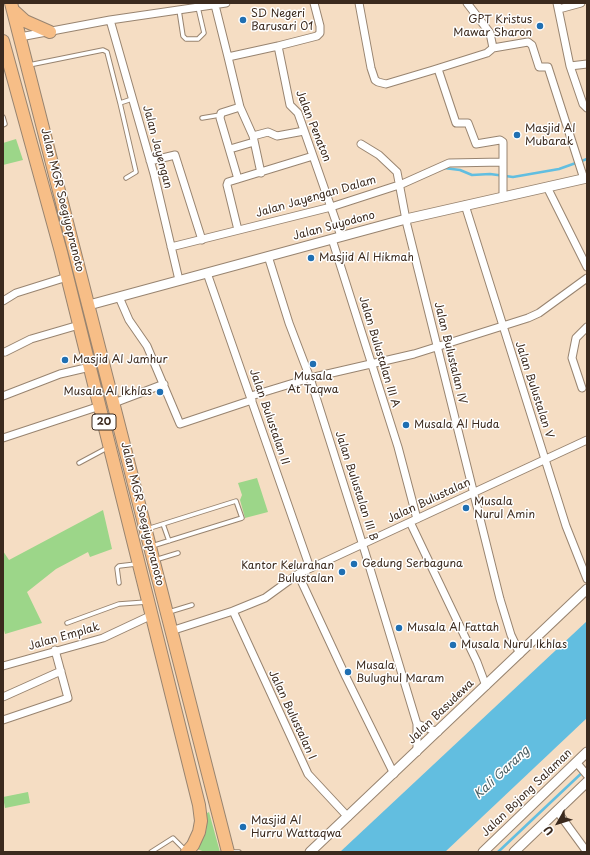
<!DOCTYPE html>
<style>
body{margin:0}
#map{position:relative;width:590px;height:855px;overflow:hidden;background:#f5ddc3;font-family:"Playpen Sans",sans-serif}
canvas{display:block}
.frame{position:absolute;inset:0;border:4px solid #3b2a1e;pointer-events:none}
.north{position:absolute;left:538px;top:803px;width:40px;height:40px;-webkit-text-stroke:3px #fff;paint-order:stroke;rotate:231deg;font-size:11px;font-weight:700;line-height:16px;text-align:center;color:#3b2a1e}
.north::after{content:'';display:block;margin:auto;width:14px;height:18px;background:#3b2a1e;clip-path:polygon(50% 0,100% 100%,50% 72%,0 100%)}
</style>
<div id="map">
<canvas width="590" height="855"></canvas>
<div class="frame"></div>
<div class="north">U</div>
</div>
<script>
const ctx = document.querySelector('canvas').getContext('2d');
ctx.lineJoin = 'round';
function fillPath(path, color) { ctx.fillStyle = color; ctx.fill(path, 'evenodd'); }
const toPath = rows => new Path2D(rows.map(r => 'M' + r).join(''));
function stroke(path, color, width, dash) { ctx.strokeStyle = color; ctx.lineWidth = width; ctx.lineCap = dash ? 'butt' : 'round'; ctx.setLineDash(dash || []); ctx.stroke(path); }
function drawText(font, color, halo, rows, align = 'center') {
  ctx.font = font + ' "Playpen Sans",sans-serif'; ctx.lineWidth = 3; ctx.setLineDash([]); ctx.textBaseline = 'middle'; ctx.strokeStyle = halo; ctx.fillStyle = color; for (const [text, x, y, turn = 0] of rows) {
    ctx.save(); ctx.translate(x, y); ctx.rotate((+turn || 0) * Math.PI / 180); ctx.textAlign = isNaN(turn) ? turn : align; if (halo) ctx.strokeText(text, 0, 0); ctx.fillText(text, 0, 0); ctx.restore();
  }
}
const green = toPath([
 [16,139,23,160,3,165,3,143],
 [257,478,268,512,245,518,240,500,242,495,238,483],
 [103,510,112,549,90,557,88,552,56,569,27,592,42,623,5,634,3,626,3,551,9,560],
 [28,792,30,803,5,808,3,797],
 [209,812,220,852,205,852,197,849,206,832,207,813]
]);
const water = toPath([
 [587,621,587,718,445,852,340,852]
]);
const stream = toPath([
 [444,168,460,170,472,175,490,174,513,177,559,169,587,159],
 [498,852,587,768]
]);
const service = toPath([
 [179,10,183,36,186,39,198,39,204,33,197,3],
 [29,65,103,50,107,52,120,103,132,99],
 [120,103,136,172,126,178],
 [3,117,5,124,3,125],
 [202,118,220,115],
 [79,463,107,448],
 [163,524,169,541],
 [147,529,236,501,242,518,152,546],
 [155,560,178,553],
 [119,583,117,568,119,566,136,564],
 [169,612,192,605],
 [67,623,119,604,147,602],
 [151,852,173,838,186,851],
 [231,852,239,852]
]);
const minor = toPath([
 [359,3,371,68,375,80,378,82,386,84,433,70,487,53,493,48],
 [467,3,490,33,493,48],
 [557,3,570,66,583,104,587,108],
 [215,5,228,57,278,46,290,105,298,113,341,236],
 [559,9,581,3],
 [110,20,154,174,179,280],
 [20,37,110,20,226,3],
 [278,46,317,36,320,33,320,26,314,3],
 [493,48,528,42,532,45,539,67,548,67,584,179],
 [228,57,240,107,253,136,261,173],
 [570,66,587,64],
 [438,69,456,123,468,123,476,144,500,140,503,142,503,196],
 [253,136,268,132,277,136,304,131],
 [361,144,379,155,397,172,407,225,500,599,511,635,520,654],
 [230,149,254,142],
 [150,161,175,155,202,240],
 [238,179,220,118,221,113,240,107],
 [547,187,587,267],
 [465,205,566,526,587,579],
 [238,230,227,185,228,182,313,156],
 [332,239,398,447,417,519],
 [171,247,331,207,402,184,449,163,503,162],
 [268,256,289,323,310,378,365,552,417,724,417,752],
 [207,273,310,568],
 [119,297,129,320,147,346,180,424,252,400],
 [3,301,16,293,67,277],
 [5,352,31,339,79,325],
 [582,388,572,358,576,338,587,327],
 [3,396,60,374,90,367],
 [251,396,310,378,414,354,528,318,539,313,587,278],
 [114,403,164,384],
 [3,438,100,406],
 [410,522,477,662,486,686],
 [298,574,346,677,394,774],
 [233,611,308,774,348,817],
 [171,631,233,611,265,598,298,574,587,440],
 [3,666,103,638,152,615],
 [3,697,61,671],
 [3,720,68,698,55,650],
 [417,724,438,732],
 [576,762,587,775],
 [557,811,587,852]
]);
const tertiary = toPath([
 [89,305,406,219,587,178],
 [310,852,587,589],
 [483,852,587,752],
 [514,852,587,782]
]);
const trunk = toPath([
 [11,3,228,852],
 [14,11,25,21,50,32],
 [3,41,61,252,199,805,201,821,199,832,193,845,187,852]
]);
const markers = [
 [243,20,4,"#1f6fb2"],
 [540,26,4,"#1f6fb2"],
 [517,135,4,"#1f6fb2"],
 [311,258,4,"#1f6fb2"],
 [65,360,4,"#1f6fb2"],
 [313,364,4,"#1f6fb2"],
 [160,392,4,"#1f6fb2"],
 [406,425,4,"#1f6fb2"],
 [466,508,4,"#1f6fb2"],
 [354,564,4,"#1f6fb2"],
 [342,572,4,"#1f6fb2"],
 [399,628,4,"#1f6fb2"],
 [453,645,4,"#1f6fb2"],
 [348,672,4,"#1f6fb2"],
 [243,827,4,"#1f6fb2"]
];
const shields = [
 [104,422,24]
];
const shieldNames = [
 ["20",104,422]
];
const poiNames = [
 ["SD Negeri",251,14],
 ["Barusari 01",251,27],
 ["GPT Kristus",532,20,"right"],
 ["Mawar Sharon",532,33,"right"],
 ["Masjid Al",525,129],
 ["Mubarak",525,142],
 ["Masjid Al Hikmah",319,258],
 ["Masjid Al Jamhur",73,360],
 ["Musala",313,377,"center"],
 ["At Taqwa",313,390,"center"],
 ["Musala Al Ikhlas",152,392,"right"],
 ["Musala Al Huda",414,425],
 ["Musala",474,502],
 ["Nurul Amin",474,515],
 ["Gedung Serbaguna",362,564],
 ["Kantor Kelurahan",334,566,"right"],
 ["Bulustalan",334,579,"right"],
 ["Musala Al Fattah",407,628],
 ["Musala Nurul Ikhlas",461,645],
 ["Musala",356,666],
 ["Bulughul Maram",356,679],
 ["Masjid Al",251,821],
 ["Hurru Wattaqwa",251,834]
];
const streetNames = [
 ["Jalan Penaton",313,126,68],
 ["Jalan Jayengan",157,147,75],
 ["Jalan Jayengan Dalam",316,197,-16],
 ["Jalan MGR Soegiyopranoto",62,200,76],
 ["Jalan Suyodono",334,226,-15],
 ["Jalan Bulustalan III A",379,352,73],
 ["Jalan Bulustalan IV",450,353,76],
 ["Jalan Bulustalan V",534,390,72],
 ["Jalan Bulustalan II",269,417,71],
 ["Jalan Bulustalan III B",356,486,72],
 ["Jalan Bulustalan",429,501,-25],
 ["Jalan MGR Soegiyopranoto",142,514,76],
 ["Jalan Emplak",64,637,-16],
 ["Jalan Basudewa",441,712,-44],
 ["Jalan Bulustalan I",292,715,65],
 ["Jalan Bojong Salaman",527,793,-44]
];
const waterNames = [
 ["Kali Garang",502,773,-43]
];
fillPath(green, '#9cd689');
fillPath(water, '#62bee0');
stroke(stream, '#62bee0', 2.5);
stroke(service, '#988470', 5.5);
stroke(minor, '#988470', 9);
stroke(tertiary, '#988470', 11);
stroke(trunk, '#988470', 14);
stroke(service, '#fff', 3.5);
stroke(minor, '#fff', 7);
stroke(tertiary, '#fff', 9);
stroke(trunk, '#f7be87', 12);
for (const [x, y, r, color] of markers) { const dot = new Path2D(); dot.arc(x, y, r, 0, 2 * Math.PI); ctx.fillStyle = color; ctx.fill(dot); stroke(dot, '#fff', 1.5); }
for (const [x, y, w] of shields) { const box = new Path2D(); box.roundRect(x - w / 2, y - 8, w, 16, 3); ctx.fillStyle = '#fff'; ctx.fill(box); stroke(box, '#3b2a1e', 1); }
drawText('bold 10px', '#3b2a1e', null, shieldNames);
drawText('11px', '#3b2a1e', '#fff', poiNames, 'left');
drawText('11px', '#3b2a1e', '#fff', streetNames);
drawText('italic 12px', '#495e62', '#fff', waterNames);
</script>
